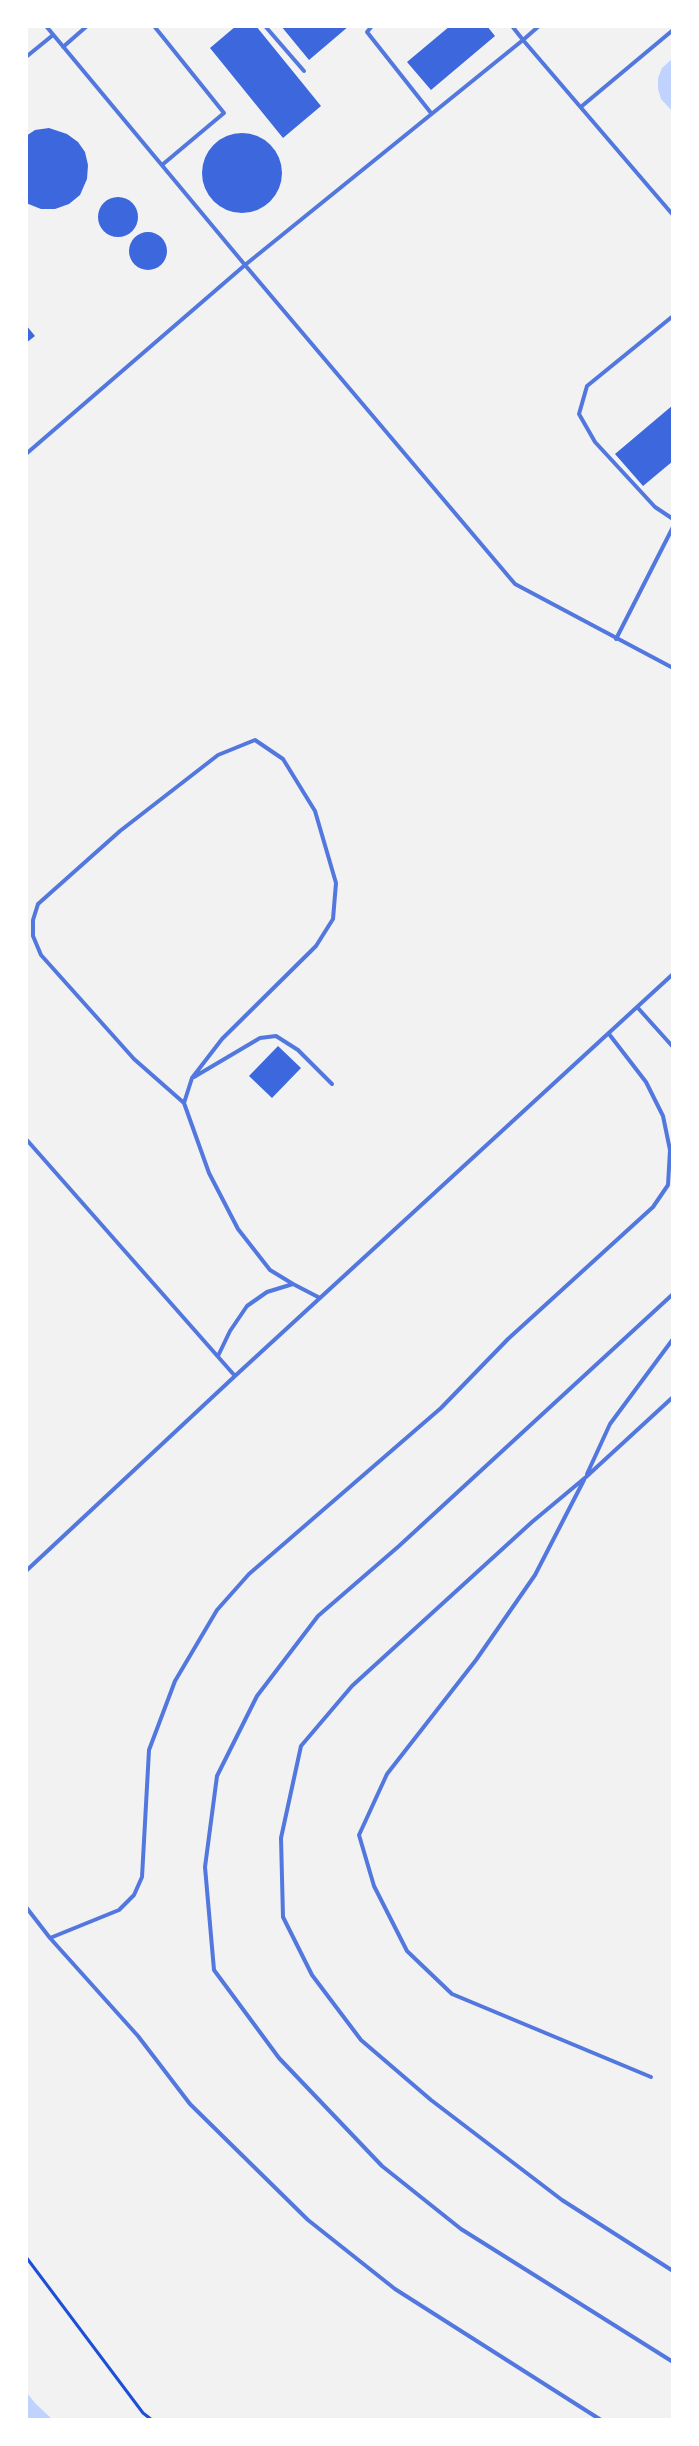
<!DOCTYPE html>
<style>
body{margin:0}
#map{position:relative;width:699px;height:2446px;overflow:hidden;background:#f2f2f2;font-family:Inter,sans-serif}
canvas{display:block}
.frame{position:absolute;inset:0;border:28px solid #fff;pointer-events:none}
</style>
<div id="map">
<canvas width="699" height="2446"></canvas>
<div class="frame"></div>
</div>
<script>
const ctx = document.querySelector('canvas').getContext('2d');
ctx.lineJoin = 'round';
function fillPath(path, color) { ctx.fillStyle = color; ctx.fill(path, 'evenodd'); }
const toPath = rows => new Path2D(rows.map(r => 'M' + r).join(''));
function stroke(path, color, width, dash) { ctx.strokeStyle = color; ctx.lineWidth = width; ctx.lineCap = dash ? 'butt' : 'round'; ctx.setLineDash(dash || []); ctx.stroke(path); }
const water = toPath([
 [673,58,673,112,661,99,658,89,658,78,662,68],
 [26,2392,35,2403,53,2420,26,2420]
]);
const building = toPath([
 [236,26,256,26,321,106,283,138,210,48],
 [281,26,349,26,309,60],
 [450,26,487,26,495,36,431,90,407,62],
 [49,128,67,134,78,142,85,152,88,165,87,179,80,195,69,204,55,209,41,209,26,203,26,136,35,130],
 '202 173a40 40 0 1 1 80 0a40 40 0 1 1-80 0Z',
 '98 217a20 20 0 1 1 40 0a20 20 0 1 1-40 0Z',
 '129 251a19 19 0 1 1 38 0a19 19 0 1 1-38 0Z',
 [26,325,35,336,26,343],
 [673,405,673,461,643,486,615,454],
 [278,1046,301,1068,272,1098,249,1076]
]);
const path = toPath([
 [26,2257,143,2413,152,2420]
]);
const service = toPath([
 [154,26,224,113,162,165],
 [265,26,304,71],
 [372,26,367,32,431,113],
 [512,26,523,40,245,265,515,584,673,668],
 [539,26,523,40,673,215],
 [63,47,87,26],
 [26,57,53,35],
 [582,106,673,30],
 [673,316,587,386,579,414,595,442,655,507,673,519],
 [26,454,245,265,46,26],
 [616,639,673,527],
 [638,1008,673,1047],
 [194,1077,260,1038,276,1036,298,1050,332,1084],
 [184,1103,192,1078,222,1039,316,946,333,919,336,883,315,811,283,759,255,740,218,755,120,831,38,904,33,920,33,936,41,955,134,1059,184,1103,209,1173,238,1229,270,1270,293,1284],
 [26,1139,235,1376],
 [673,1294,399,1546,318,1616,257,1696,217,1776,205,1867,214,1970,279,2058,382,2166,461,2229,673,2362],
 [218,1356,230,1331,247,1306,267,1292,293,1284,320,1298],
 [673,1397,586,1477,532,1522,352,1686,301,1746,281,1838,283,1917,312,1975,361,2040,431,2100,562,2200,673,2271],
 [587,1474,610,1424,673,1339],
 [584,1480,535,1575,476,1660,387,1774,359,1835,374,1886,407,1951,452,1994,651,2077],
 [26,1571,235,1376,673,974],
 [26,1907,50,1938,138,2036,190,2104,308,2220,395,2289,601,2420],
 [50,1938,119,1910,134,1895,142,1877,149,1750,175,1681,217,1610,249,1574,441,1408,508,1339,653,1207,668,1185,670,1150,663,1116,646,1082,609,1034]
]);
fillPath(water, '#bfd3fe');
fillPath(building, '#3d67dc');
stroke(path, '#1d4ed8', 3);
stroke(service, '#5277de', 4);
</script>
